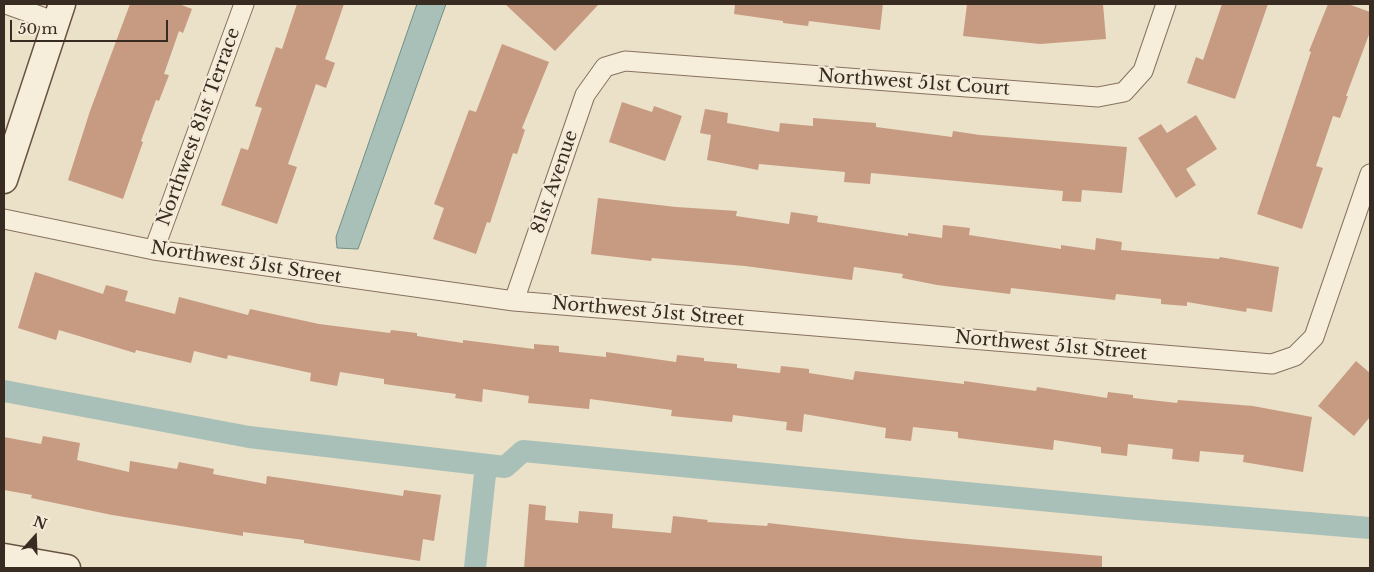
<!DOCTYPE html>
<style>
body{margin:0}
#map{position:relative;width:1374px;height:572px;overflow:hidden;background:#ebe0c8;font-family:"Libre Baskerville",serif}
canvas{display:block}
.frame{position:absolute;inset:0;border:5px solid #382b21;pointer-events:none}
.north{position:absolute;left:10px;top:512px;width:50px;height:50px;-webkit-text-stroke:4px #f3ead7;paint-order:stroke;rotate:20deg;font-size:14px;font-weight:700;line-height:20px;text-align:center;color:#382b21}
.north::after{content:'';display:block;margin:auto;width:18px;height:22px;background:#382b21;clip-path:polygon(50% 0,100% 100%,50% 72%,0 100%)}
.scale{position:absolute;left:10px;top:20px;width:158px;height:22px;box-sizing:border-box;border:2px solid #382b21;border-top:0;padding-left:6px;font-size:15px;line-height:18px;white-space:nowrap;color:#382b21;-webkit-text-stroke:4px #f3ead7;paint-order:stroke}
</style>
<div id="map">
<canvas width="1374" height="572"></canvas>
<div class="frame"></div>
<div class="north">N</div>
<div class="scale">50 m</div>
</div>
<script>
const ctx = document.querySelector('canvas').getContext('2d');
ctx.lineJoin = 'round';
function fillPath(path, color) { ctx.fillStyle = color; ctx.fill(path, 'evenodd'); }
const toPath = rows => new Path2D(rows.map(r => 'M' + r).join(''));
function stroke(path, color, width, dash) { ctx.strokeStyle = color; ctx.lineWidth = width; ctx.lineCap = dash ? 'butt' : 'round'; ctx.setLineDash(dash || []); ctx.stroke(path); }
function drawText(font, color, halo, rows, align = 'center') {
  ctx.font = font + ' "Libre Baskerville",serif'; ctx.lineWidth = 4.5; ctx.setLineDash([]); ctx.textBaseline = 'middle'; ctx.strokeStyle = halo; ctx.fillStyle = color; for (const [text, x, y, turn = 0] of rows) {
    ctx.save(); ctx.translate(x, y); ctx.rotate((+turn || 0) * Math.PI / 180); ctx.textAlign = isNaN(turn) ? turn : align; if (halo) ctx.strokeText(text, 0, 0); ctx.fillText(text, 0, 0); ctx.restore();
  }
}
const water = toPath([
 [417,4,446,4,358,249,337,248,336,237,417,4]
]);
const canal = toPath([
 [4,391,249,437,505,467,523,451,1125,508,1370,528],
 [475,568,486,465]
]);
const building = toPath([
 [130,4,179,4,192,9,183,33,179,31,164,74,169,75,159,101,156,100,141,141,143,142,123,199,68,180,90,111],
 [297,4,344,4,325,59,335,63,326,88,316,84,288,164,297,167,277,224,221,205,241,148,248,150,262,108,255,106,276,47,282,49],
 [505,4,599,4,555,51],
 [735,4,883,4,880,30,809,21,808,26,783,23,783,21,734,14],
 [967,4,1103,4,1106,39,1040,44,963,36],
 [1222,4,1268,4,1235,99,1187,83,1196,57,1203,60],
 [1328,4,1348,4,1370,12,1370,32,1346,96,1348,96,1340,118,1333,116,1316,166,1323,168,1302,229,1257,214,1311,52,1309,51],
 [502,44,549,62,522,128,525,130,517,154,513,153,490,223,487,222,476,254,433,239,444,208,434,204,469,110,476,112],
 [622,102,652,112,654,106,682,116,665,161,609,142],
 [705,109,728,113,727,123,779,132,780,123,813,126,813,118,876,123,876,127,952,137,953,131,980,135,1127,147,1122,193,1082,190,1081,202,1062,201,1063,191,871,173,870,184,844,182,845,172,759,164,758,170,707,160,711,135,700,133],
 [1196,115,1217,149,1186,169,1196,185,1176,198,1138,138,1161,124,1167,133],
 [598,198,676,207,737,211,736,216,789,224,791,212,818,216,817,222,908,236,908,233,942,238,943,225,970,228,969,235,1061,249,1061,245,1095,250,1096,238,1122,242,1121,250,1219,259,1220,257,1279,267,1272,312,1247,308,1246,312,1187,302,1187,306,1161,304,1161,299,1116,294,1115,300,1011,288,1010,294,937,285,902,278,903,274,854,267,852,280,745,266,652,258,651,261,591,254],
 [35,272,103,294,106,285,128,291,125,301,175,314,179,297,248,315,250,309,319,324,390,333,391,330,417,333,417,336,463,343,463,340,534,349,534,344,559,346,559,352,606,357,606,352,676,362,677,355,704,358,704,361,737,364,737,368,780,373,781,366,809,369,809,373,853,380,855,371,964,384,964,381,1036,391,1037,387,1107,398,1108,392,1133,395,1133,398,1177,403,1178,400,1253,406,1312,417,1303,472,1243,462,1244,455,1200,451,1199,462,1172,459,1173,449,1128,444,1127,456,1101,453,1101,447,1054,440,1053,450,958,438,958,432,913,427,911,441,885,438,886,428,804,414,802,432,786,430,787,422,733,415,732,422,671,416,672,410,590,399,589,409,528,403,529,396,483,389,482,402,455,398,456,394,384,384,384,379,340,372,337,386,310,381,311,373,228,355,227,359,194,351,191,363,136,350,135,353,59,330,56,340,18,328],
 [1356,361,1370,373,1370,417,1354,436,1318,406],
 [43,436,80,443,77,460,129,472,130,461,177,469,179,462,214,469,213,474,266,484,267,476,403,496,404,490,441,495,434,541,423,539,420,561,304,543,304,540,243,532,243,536,112,515,31,498,32,495,4,490,4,437,41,444],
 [529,504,546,506,545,520,578,523,579,511,613,514,612,528,671,533,673,516,708,520,707,522,767,526,768,523,909,539,1102,556,1102,568,524,568]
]);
const street = toPath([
 [6,4,56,22],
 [4,219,154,250,514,301,1272,364,1295,356,1314,337,1370,174],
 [154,250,244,4],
 [514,301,585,95,605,67,625,61,1098,97,1124,92,1143,71,1166,4]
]);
const secondary = toPath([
 [4,180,62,4],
 [4,557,67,568]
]);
const streetNames = [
 ["Northwest 51st Court",914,83,4],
 ["Northwest 81st Terrace",199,127,-70],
 ["81st Avenue",555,182,-71],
 ["Northwest 51st Street",246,263,9],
 ["Northwest 51st Street",648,312,5],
 ["Northwest 51st Street",1051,346,5]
];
fillPath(water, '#a9c0b8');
stroke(water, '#708e85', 1);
stroke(canal, '#a9c0b8', 22);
fillPath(building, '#c79b81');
stroke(street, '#86725e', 21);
stroke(secondary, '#685341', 29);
stroke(street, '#f7eddb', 19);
stroke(secondary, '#f7eddb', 26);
drawText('18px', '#382b21', '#f3ead7', streetNames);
</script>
